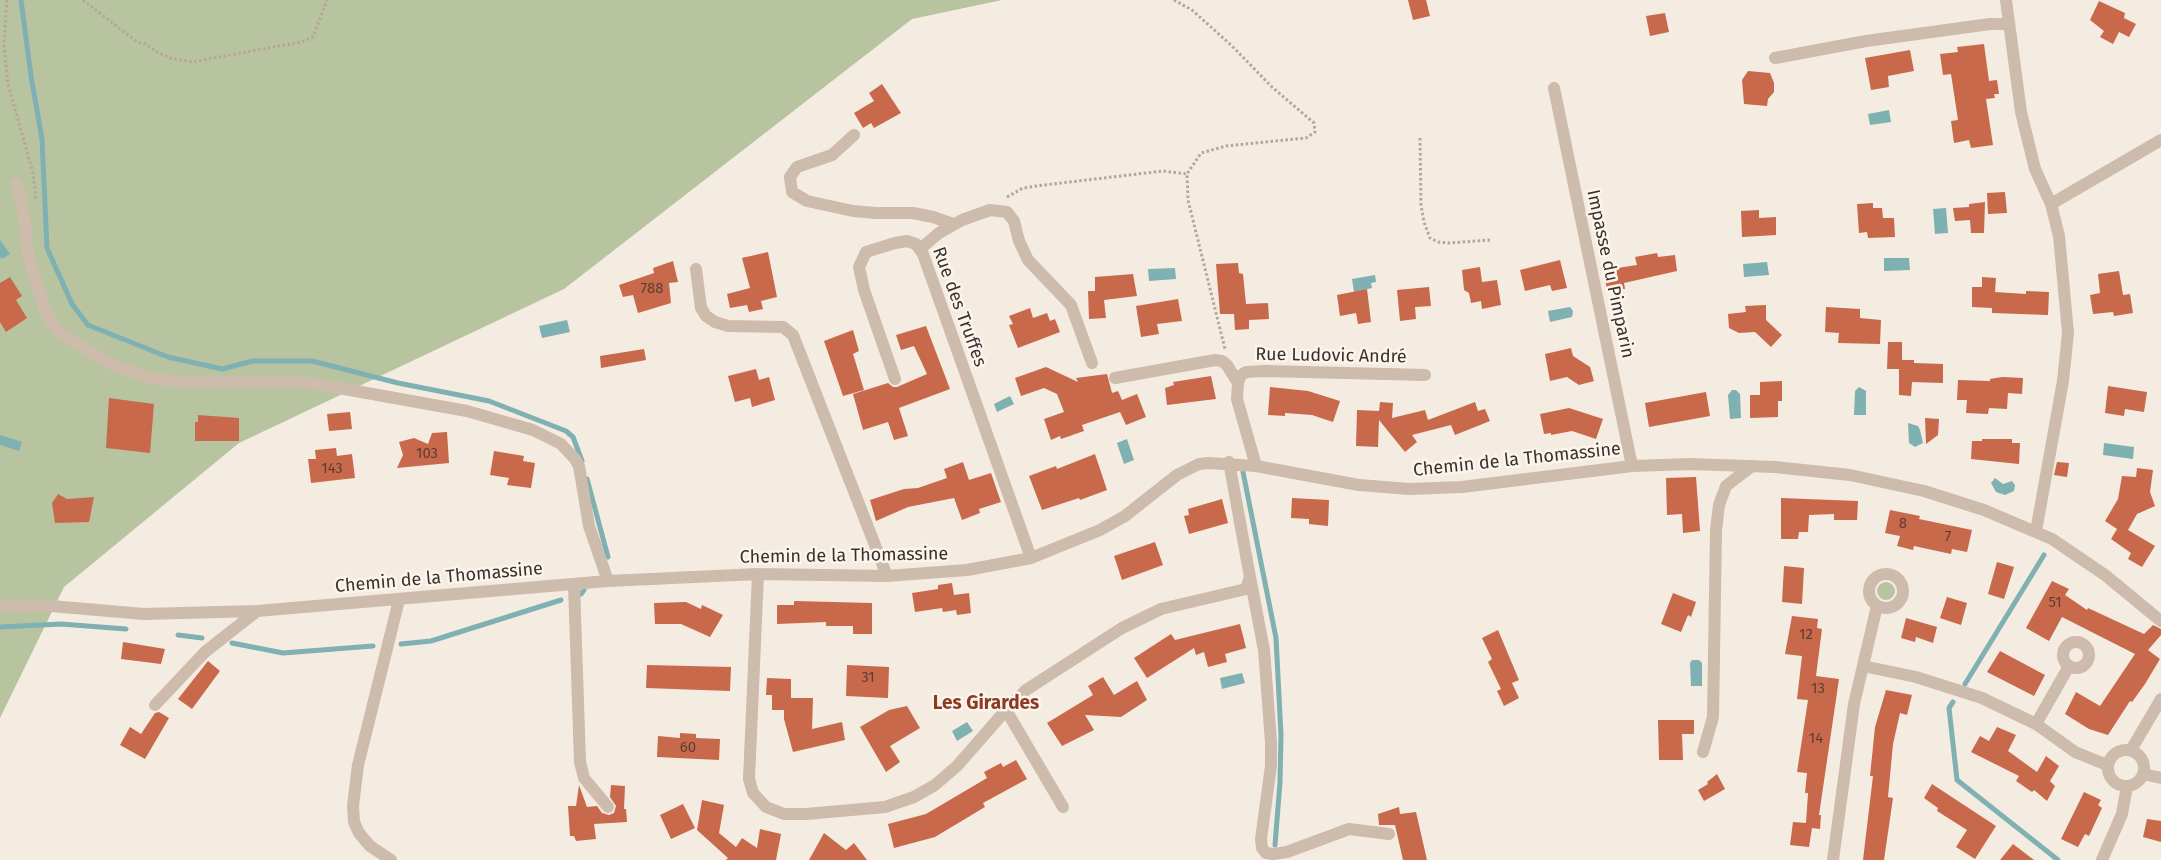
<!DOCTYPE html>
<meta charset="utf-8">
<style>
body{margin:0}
canvas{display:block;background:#f4ebe1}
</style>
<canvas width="2161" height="860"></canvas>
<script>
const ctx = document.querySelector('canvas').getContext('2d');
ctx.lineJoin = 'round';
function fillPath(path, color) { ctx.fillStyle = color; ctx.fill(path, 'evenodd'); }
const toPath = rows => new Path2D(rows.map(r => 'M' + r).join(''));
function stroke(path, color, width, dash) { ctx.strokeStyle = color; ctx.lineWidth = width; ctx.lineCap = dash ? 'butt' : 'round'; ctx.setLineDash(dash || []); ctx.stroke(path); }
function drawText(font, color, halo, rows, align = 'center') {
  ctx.font = font + ' "Fira Sans",sans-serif'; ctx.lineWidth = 5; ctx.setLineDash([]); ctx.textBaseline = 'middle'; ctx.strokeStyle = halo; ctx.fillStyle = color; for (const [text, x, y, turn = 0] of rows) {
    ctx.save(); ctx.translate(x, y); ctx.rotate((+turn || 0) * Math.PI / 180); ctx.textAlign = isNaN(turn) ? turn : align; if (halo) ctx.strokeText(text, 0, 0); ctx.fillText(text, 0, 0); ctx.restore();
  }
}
const green = toPath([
 [0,0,1002,0,912,19,564,289,239,443,64,587,0,718],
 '1877 591a9 9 0 1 1 18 0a9 9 0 1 1-18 0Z'
]);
const water = toPath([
 [1889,110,1891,122,1870,125,1868,114],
 [1946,208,1948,233,1935,234,1933,209],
 [0,240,10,254,2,259,0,257],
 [1884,258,1909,258,1910,270,1884,271],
 [1767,262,1769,275,1744,277,1743,264],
 [1175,268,1176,279,1149,281,1148,269],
 [1375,275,1376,282,1371,283,1372,288,1354,292,1352,279],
 [1570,307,1573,311,1572,317,1550,322,1548,311],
 [567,320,570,332,542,338,539,326],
 [1859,387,1866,391,1866,415,1854,415,1855,391],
 [1732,390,1736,390,1740,394,1741,418,1730,419,1728,395],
 [1010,396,1014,404,997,412,994,404],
 [1908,423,1918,426,1920,430,1923,443,1915,447,1909,443],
 [0,435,22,442,19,451,0,445],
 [1127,439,1134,460,1124,464,1117,443],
 [2104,443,2134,447,2133,459,2103,455],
 [1995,478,2003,484,2012,481,2015,485,2014,491,2005,495,1996,492,1991,483],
 [1692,660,1699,660,1702,663,1702,686,1691,686,1690,663],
 [1242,673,1245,683,1222,689,1220,678],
 [967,722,973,731,957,741,952,731]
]);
const stream = toPath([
 [21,0,31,76,42,139,47,248,72,304,88,325,168,357,222,369,253,361,312,361,398,383,489,401,566,431,573,437,582,461],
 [1243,472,1276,638,1281,735,1280,782,1275,845],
 [587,479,608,557],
 [581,594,584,590],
 [0,627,61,624,126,629],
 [178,635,202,638],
 [232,643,283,653,373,646],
 [401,644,431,641,561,600],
 [1965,684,2044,555],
 [1953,702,1949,708,1957,780,2058,860]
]);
const building = toPath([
 [1408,0,1426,0,1430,16,1413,20],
 [2099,1,2125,13,2124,18,2136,24,2129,37,2119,32,2113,44,2100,37,2104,31,2090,20],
 [1665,13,1669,32,1650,36,1646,16],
 [1984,44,1989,81,1997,80,1999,94,1994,94,1995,98,1986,99,1993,145,1971,148,1969,140,1954,143,1951,121,1958,120,1951,74,1943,75,1940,54,1958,52,1957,47],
 [1910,50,1914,71,1888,76,1889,87,1871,90,1865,58],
 [1748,71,1770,73,1774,83,1774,92,1768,99,1767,106,1744,104,1742,80],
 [882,84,901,113,874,128,871,123,863,128,854,113,874,101,869,93],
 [2005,192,2007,213,1988,214,1987,193],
 [1985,202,1984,233,1971,233,1970,220,1955,221,1953,208,1969,207,1969,204],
 [1873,203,1873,208,1882,208,1883,218,1894,218,1895,237,1868,238,1867,232,1859,233,1857,204],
 [1759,210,1759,218,1776,217,1776,235,1742,237,1741,211],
 [768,252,777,297,761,301,763,309,749,312,747,305,730,308,727,294,750,288,742,258],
 [1657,253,1658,257,1675,255,1677,271,1624,283,1625,289,1607,292,1604,270,1637,265,1635,257],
 [1560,260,1567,288,1552,291,1550,285,1525,291,1520,270],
 [673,261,678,282,669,283,671,303,638,313,633,295,623,297,619,285,654,273,653,268],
 [1238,263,1239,273,1243,274,1246,304,1268,303,1269,319,1249,320,1249,329,1235,330,1234,314,1220,314,1216,264],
 [1480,267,1482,282,1497,280,1501,305,1482,309,1481,301,1471,303,1469,293,1464,290,1462,270],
 [2119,271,2123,295,2130,294,2133,313,2114,316,2113,312,2093,314,2090,295,2100,293,2098,274],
 [1133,274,1137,296,1104,300,1106,318,1089,319,1088,291,1095,291,1095,277],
 [10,277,22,296,16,300,27,318,6,332,0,322,0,283],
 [1982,277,1996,278,1995,292,2026,294,2026,291,2049,292,2048,315,1992,313,1992,308,1972,307,1972,287,1982,287],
 [1429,287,1431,306,1415,307,1416,319,1400,321,1397,290],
 [1367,289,1371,322,1358,324,1356,313,1340,316,1337,295],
 [1178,299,1182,321,1157,324,1159,334,1141,337,1136,306],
 [1766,305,1766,320,1782,335,1771,347,1755,332,1739,333,1729,328,1728,314,1746,312,1745,306],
 [1826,307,1860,309,1860,318,1881,320,1880,344,1838,343,1839,333,1825,332],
 [1030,308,1033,318,1047,313,1050,321,1055,319,1060,332,1018,348,1009,325,1013,324,1009,316],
 [926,326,950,389,899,408,908,436,894,440,888,422,863,430,853,394,888,383,893,387,897,387,927,374,914,346,901,350,896,335],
 [853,330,859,351,853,354,864,390,843,396,824,341],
 [1888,342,1902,342,1902,360,1914,360,1914,363,1943,364,1943,383,1912,382,1911,396,1899,395,1899,369,1887,369],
 [1571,348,1573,356,1590,367,1594,381,1579,385,1567,377,1550,381,1545,354],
 [644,349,646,360,601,368,600,356],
 [1046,367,1078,382,1076,378,1107,374,1112,393,1118,391,1122,400,1137,394,1146,417,1126,425,1120,412,1082,425,1084,431,1061,439,1060,436,1051,440,1044,419,1064,412,1057,394,1044,388,1021,396,1015,378],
 [756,369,759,380,769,377,775,400,752,407,750,398,735,402,728,376],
 [1211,376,1216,399,1167,405,1165,388,1174,385,1173,382],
 [2002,377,2023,378,2022,394,2008,393,2007,409,1989,408,1988,414,1966,413,1967,400,1957,400,1958,380,1990,381,1990,379],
 [1782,381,1782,401,1778,401,1778,417,1750,418,1750,395,1760,395,1760,382],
 [2108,386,2147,392,2144,412,2125,409,2124,416,2105,413],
 [1270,387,1308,391,1340,401,1333,422,1312,415,1285,413,1285,416,1268,415],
 [1706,392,1710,416,1649,427,1645,403],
 [109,398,154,404,150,453,106,448],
 [1380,402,1393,403,1392,418,1425,410,1428,420,1475,402,1478,411,1485,409,1490,421,1455,435,1451,425,1412,435,1417,442,1405,452,1379,420,1378,447,1356,446,1357,410,1379,411],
 [1569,408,1603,419,1596,439,1572,431,1551,435,1551,433,1544,434,1540,414],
 [350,412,352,429,329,431,327,414],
 [198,415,239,418,239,441,195,441,195,422,198,422],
 [1925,418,1939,419,1938,435,1926,444],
 [447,432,449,463,397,468,403,455,399,442,414,438,428,444,432,433],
 [1982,439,2012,439,2012,443,2020,443,2019,464,1971,459,1972,441,1982,441],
 [336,448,337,456,352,454,355,478,311,483,308,459,316,459,315,450],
 [494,451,524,456,523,461,535,463,531,488,507,485,509,478,490,475],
 [1095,454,1107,490,1080,500,1079,498,1042,510,1029,476,1056,466,1057,469],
 [963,462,969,480,991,473,1001,502,979,509,980,513,962,520,954,498,908,507,876,521,870,500,904,489,918,488,947,478,944,469],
 [2057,462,2069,463,2067,477,2054,475],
 [2137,468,2153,470,2150,492,2155,506,2137,514,2128,530,2155,546,2142,567,2128,559,2131,553,2111,539,2117,529,2105,521,2118,499,2122,476,2136,477],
 [1696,477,1700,531,1683,533,1682,514,1667,515,1666,478],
 [58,494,67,499,94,497,89,522,55,523,52,503],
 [1292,498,1329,500,1328,526,1309,524,1309,519,1291,518],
 [1781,498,1858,501,1857,520,1834,520,1834,514,1809,515,1808,532,1799,532,1798,539,1781,539],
 [1222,499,1228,523,1189,534,1184,516,1189,515,1188,509],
 [1890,510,1920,516,1919,519,1972,530,1967,552,1952,549,1951,554,1914,546,1913,550,1897,546,1900,536,1885,533],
 [1155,542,1163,565,1122,580,1114,556],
 [1997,562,2014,567,2004,599,1988,594],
 [1784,566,1804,568,1802,604,1782,602],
 [2052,581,2069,589,2065,595,2087,610,2088,608,2144,634,2153,625,2161,629,2161,635,2148,650,2160,659,2145,684,2132,702,2130,701,2108,735,2089,729,2065,714,2076,692,2100,706,2135,654,2062,617,2049,641,2026,628],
 [952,583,954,595,969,593,971,613,957,615,956,610,943,612,942,608,915,612,912,593,938,589,938,585],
 [1673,593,1696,602,1691,617,1688,615,1681,632,1661,624],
 [1947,597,1967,603,1961,625,1940,618],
 [794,601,872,603,872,634,853,634,853,626,826,626,826,622,777,624,777,605,794,605],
 [686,602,701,609,702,605,723,615,710,637,681,624,655,624,654,603],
 [1792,616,1818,619,1817,628,1822,629,1816,676,1839,679,1819,815,1821,815,1820,829,1812,828,1809,847,1790,845,1793,822,1806,823,1808,793,1805,793,1807,773,1797,772,1808,700,1797,699,1802,656,1785,654],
 [1906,618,1937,627,1933,643,1916,637,1915,642,1901,638],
 [1240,624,1246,648,1225,654,1227,662,1208,667,1204,652,1196,655,1194,648,1147,678,1134,658,1171,634,1175,640],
 [1498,630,1519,680,1512,683,1519,698,1504,706,1497,691,1501,689,1488,662,1492,659,1482,638],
 [123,642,165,649,161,664,121,659],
 [2000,651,2045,675,2034,696,1987,672],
 [208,661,220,671,192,709,178,699],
 [647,665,731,667,730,691,646,688],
 [847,665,889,667,888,698,846,696],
 [1103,677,1114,695,1137,681,1147,700,1121,717,1085,715,1094,730,1062,746,1047,723,1093,695,1088,686],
 [767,678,791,679,791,698,813,698,812,729,842,722,845,740,793,752,784,719,784,710,772,710,772,695,766,695],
 [1886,690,1912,695,1907,715,1900,713,1893,744,1888,797,1893,798,1884,860,1863,860,1873,776,1870,776,1875,727],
 [907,706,920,728,890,746,900,762,886,772,860,727,889,710],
 [159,712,169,718,145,759,120,745,130,727,141,734,155,713],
 [1658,720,1694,720,1694,734,1682,734,1683,760,1659,760],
 [1997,727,2016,735,2008,751,2037,772,2046,756,2059,766,2050,781,2055,786,2047,801,2034,790,2032,792,2016,781,2019,776,1971,752,1980,736,1989,741],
 [680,733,696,734,696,738,720,739,719,760,657,757,658,736,680,738],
 [1016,760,1027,779,983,803,985,807,935,837,894,848,888,824,926,814,987,778,984,772,1001,763,1003,767],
 [1717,774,1725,789,1704,801,1698,790,1708,784,1707,782],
 [1932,784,1996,826,1975,859,1956,847,1967,830,1937,811,1938,808,1924,798],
 [579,785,587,807,597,806,602,813,609,815,614,813,616,806,610,797,611,785,625,786,624,809,626,809,627,822,594,824,596,839,576,841,574,836,570,836,568,806,576,806],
 [2084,792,2101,800,2098,805,2102,808,2089,836,2085,834,2078,847,2061,839],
 [702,800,724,805,719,833,736,847,742,838,757,848,760,829,781,834,776,860,726,860,728,858,697,830],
 [683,804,695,828,671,839,660,815],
 [1399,807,1400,814,1416,812,1427,860,1403,860,1395,825,1379,825,1378,814],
 [2147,819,2161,821,2161,842,2143,837],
 [824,833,846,850,854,843,867,860,809,860],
 [2013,844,2034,860,2000,860]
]);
const path = toPath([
 [7,0,4,45,8,84,33,173,36,199],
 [83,0,137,42,146,44,155,51,170,58,192,62,301,42,313,37,327,0],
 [1174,0,1192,10,1232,46,1272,87,1314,123,1315,132,1306,138,1226,146,1201,153,1187,174,1188,200,1225,349],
 [1420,138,1421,205,1424,222,1430,238,1438,242,1450,243,1490,240],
 [1007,197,1023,188,1044,185,1163,171,1187,174]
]);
const minor = toPath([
 [2006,0,2021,112,2035,169,2051,204,2059,236,2068,333,2063,381,2036,531],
 [1775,58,1866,41,1990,24,2009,24],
 [1554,88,1632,466],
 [854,135,832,155,797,167,790,177,792,192,807,201,853,211,876,213,913,213,933,217,953,224],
 [16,183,23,210,28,254,46,314,61,333,83,348,115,366,151,378,173,381,311,383,467,411,533,430,561,444,575,459,579,466,589,526,608,581],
 [2051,204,2161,140],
 [920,249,939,233,962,220,990,210,1007,212,1014,221,1019,241,1028,260,1071,305,1092,363],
 [696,269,701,308,706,316,715,322,728,326,783,327,793,335,887,576],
 [1115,378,1215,360,1222,361,1227,365,1238,383],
 [895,379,864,290,859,267,866,252,895,243,907,241,916,244,923,254,1031,558],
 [1256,466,1237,399,1238,383,1240,376,1246,372,1265,371,1425,375],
 [758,574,749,779,753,793,766,807,784,814,806,814,885,807,914,797,935,785,957,766,1006,710,1026,690,1122,628,1161,609,1246,589,1250,577,1229,462],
 '1869 591a17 17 0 1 1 34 0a17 17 0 1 1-34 0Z',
 [1250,577,1264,650,1271,742,1271,766,1261,839,1262,848,1266,853,1273,854,1287,852,1349,829,1389,834],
 [574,584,580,762,584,778,608,807],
 [0,607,51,606,144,614,257,611,608,581,758,574,887,576,967,570,1031,558,1100,530,1125,516,1177,475,1199,464,1208,463,1256,466,1359,485,1409,489,1462,487,1632,466,1691,464,1775,467,1850,475,1924,491,1984,510,2052,539,2105,575,2161,621],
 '2063 655a13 13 0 1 1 26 0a13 13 0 1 1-26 0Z',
 [1863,666,1916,677,1982,698,2036,724,2075,752,2107,765],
 [155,705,205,652,257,611],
 [1006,710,1063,807],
 [2036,724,2069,666],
 '2108 768a18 18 0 1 1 36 0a18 18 0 1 1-36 0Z',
 [2131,750,2161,699],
 [1703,752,1713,717,1716,530,1719,505,1726,486,1752,466],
 [2143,774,2161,778],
 [391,860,370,846,359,833,354,822,353,806,358,765,399,600],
 [1833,860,1854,704,1877,606],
 [2102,860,2122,814,2127,786]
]);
const numberNames = [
 ["788",652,289],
 ["103",427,454],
 ["143",332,469],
 ["8",1903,524],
 ["7",1948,537],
 ["51",2055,603],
 ["12",1806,635],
 ["31",868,678],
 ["13",1818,689],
 ["14",1816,739],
 ["60",688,748]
];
const streetNames = [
 ["Impasse du Pimparin",1610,274,78],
 ["Rue des Truffes",959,307,70],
 ["Rue Ludovic André",1331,356,1],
 ["Chemin de la Thomassine",1517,460,-6],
 ["Chemin de la Thomassine",844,556,-1],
 ["Chemin de la Thomassine",439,578,-5]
];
const neighbourhoodNames = [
 ["Les Girardes",986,704]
];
fillPath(green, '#b8c4a0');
fillPath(water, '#7fb0b2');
stroke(stream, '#7fb0b2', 5);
fillPath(building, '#c8694b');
stroke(path, '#b9a596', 3, [2.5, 2.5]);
stroke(minor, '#cdbbac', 12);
drawText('15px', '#5e3e33', null, numberNames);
drawText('18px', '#3b302b', '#fbf5ee', streetNames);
drawText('bold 19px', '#8c3b22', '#fbf5ee', neighbourhoodNames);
</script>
